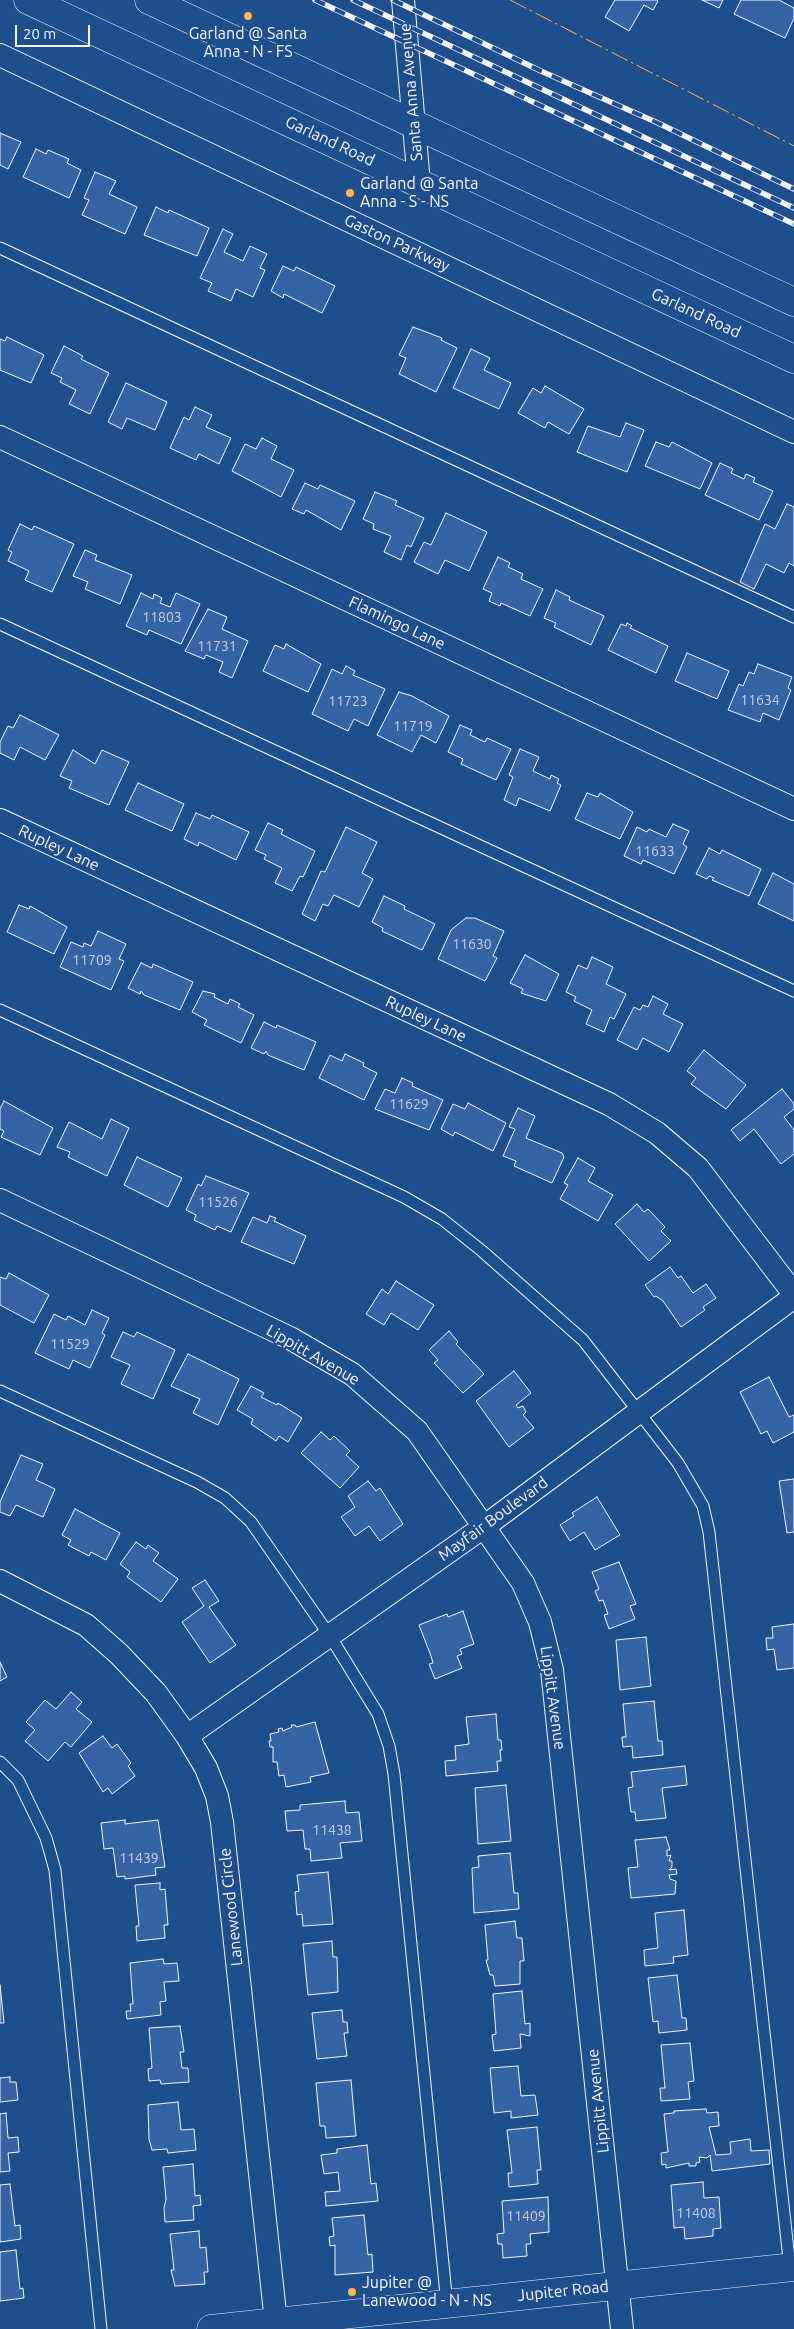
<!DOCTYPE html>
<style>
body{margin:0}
#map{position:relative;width:794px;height:2329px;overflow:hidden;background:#1f4e8c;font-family:Ubuntu,sans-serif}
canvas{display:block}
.scale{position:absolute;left:15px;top:25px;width:75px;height:22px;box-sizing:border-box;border:2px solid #f2f6ff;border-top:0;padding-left:6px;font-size:15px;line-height:18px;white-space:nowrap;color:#f2f6ff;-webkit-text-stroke:4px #1f4e8c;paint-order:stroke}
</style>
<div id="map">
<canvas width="794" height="2329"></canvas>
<div class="scale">20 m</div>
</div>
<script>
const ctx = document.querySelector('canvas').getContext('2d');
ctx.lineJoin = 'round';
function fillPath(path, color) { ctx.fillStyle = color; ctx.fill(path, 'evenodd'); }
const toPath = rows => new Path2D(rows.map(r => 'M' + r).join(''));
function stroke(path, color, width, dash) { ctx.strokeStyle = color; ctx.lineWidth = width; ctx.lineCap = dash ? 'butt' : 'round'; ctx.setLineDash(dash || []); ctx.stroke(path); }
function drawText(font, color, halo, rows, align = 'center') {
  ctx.font = font + ' Ubuntu,sans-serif'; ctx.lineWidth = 4; ctx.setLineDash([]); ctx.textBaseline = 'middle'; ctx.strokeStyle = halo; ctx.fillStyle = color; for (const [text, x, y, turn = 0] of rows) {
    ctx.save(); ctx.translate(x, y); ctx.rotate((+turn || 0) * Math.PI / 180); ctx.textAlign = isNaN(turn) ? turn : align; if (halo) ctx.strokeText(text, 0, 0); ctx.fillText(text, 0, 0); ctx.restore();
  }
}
const building = toPath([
 [615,0,657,0,658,1,653,10,644,5,629,31,605,17,615,0],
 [702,0,723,0,719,8,702,0],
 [741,0,779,0,794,8,794,18,785,38,734,14,741,0],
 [0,133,21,142,8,169,0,165,0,133],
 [36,149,46,154,48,150,69,159,67,163,81,170,69,198,23,177,36,149],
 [95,172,116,181,109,194,137,207,125,234,82,215,89,200,84,198,95,172],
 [156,207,168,213,169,210,209,228,197,256,144,235,156,207],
 [223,229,233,234,224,252,243,261,250,246,267,254,260,268,265,270,253,297,236,289,231,301,208,291,212,283,200,278,223,229],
 [283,266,294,271,296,267,335,286,322,313,284,294,283,298,271,291,283,266],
 [413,327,442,338,441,340,457,348,436,392,399,374,406,358,399,355,413,327],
 [7,337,44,355,31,383,0,370,0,339,5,341,7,337],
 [64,346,83,356,81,359,109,373,90,414,69,404,76,390,60,382,62,378,51,373,64,346],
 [471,349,490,358,484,370,511,383,499,409,453,388,471,349],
 [126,383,167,402,155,430,127,418,122,429,108,422,126,383],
 [545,386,584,409,569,434,548,422,545,428,518,413,533,388,541,393,545,386],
 [195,407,212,415,206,427,231,438,219,464,199,454,196,460,170,448,184,417,189,420,195,407],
 [626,423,644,430,627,472,577,452,588,426,620,437,626,423],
 [262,438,277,446,271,459,294,470,281,497,232,471,245,444,256,449,262,438],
 [656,442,669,447,672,442,712,463,700,489,645,466,656,442],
 [720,463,733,469,731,473,744,479,746,474,755,478,753,482,773,491,759,520,705,495,720,463],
 [305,483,318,489,320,485,355,501,341,530,306,510,304,514,292,509,305,483],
 [375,492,397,501,395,505,424,518,411,547,407,545,401,560,384,552,391,536,373,529,374,524,363,519,375,492],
 [787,504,794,507,794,566,789,563,784,573,766,564,754,589,740,582,765,524,775,529,787,504],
 [446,513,487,532,469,571,445,560,438,574,414,562,424,542,431,545,446,513],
 [20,524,32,530,34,526,74,544,52,592,25,580,29,571,8,561,12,552,8,550,20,524],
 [85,550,97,555,95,560,132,575,120,604,85,589,88,582,73,576,85,550],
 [498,557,510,563,508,567,523,574,521,579,543,589,530,616,501,603,500,606,489,601,492,593,483,589,498,557],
 [556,590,570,597,569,600,604,616,591,645,554,627,556,623,544,618,556,590],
 [141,593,153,599,154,594,162,598,160,603,170,607,176,593,200,604,181,644,149,630,147,635,126,626,141,593],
 [208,609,227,617,222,629,248,641,232,678,219,672,223,662,206,655,204,659,185,651,208,609],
 [627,623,632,626,630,628,668,646,656,673,608,650,621,624,626,626,627,623],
 [286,644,321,664,308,692,263,671,275,645,284,649,286,644],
 [687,653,729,671,717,699,675,681,687,653],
 [758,664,792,677,788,688,791,690,779,720,763,713,760,722,728,710,739,684,743,686,749,672,754,674,758,664],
 [346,666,355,671,353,675,385,689,368,726,354,719,348,731,312,714,332,669,342,674,346,666],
 [399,692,412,696,449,716,436,743,421,735,412,752,377,735,399,692],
 [20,715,59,735,45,760,20,747,14,760,0,753,0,742,8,726,13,728,20,715],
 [460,725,472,730,470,735,485,742,487,738,511,749,496,780,461,764,463,759,448,752,460,725],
 [520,749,539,757,533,771,550,779,551,775,559,779,557,783,561,785,550,811,519,798,516,806,504,800,513,777,509,775,520,749],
 [73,750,95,764,102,750,129,762,109,805,69,788,72,781,60,776,73,750],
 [138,783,184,804,172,831,125,810,138,783],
 [587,793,598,797,600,793,633,812,620,839,575,819,587,793],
 [196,813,210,819,212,815,249,832,236,860,199,842,198,846,184,839,196,813],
 [268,823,283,830,281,834,315,851,303,877,300,876,292,891,275,883,282,868,264,859,266,855,255,850,268,823],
 [673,824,689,831,683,844,687,847,674,874,643,860,641,864,624,856,637,827,647,832,649,829,666,837,673,824],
 [346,827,377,842,362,873,373,879,359,907,334,895,328,906,323,904,315,921,302,914,321,871,325,872,346,827],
 [709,848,720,854,722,850,761,869,749,896,712,880,714,878,709,876,707,879,696,874,709,848],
 [773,873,794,884,794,921,758,904,773,873],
 [384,896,405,906,404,909,435,924,422,950,382,931,383,928,372,922,384,896],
 [19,905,29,909,30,906,67,927,54,954,7,932,19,905],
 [466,918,475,918,504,931,493,956,497,958,485,981,438,959,451,930,466,918],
 [98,931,126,944,119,959,124,961,111,990,60,967,71,942,83,947,84,943,91,946,98,931],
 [525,955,559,974,546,1001,521,993,523,989,510,983,525,955],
 [592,957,613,967,606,984,626,994,614,1019,610,1017,604,1032,586,1024,592,1010,574,1001,576,997,566,992,578,965,587,969,592,957],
 [141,963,152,968,153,964,193,982,180,1010,144,995,141,991,140,994,128,988,141,963],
 [203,991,215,994,214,997,228,1004,230,999,240,1004,238,1007,254,1015,241,1043,204,1025,207,1020,192,1012,203,991],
 [653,996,668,1004,663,1014,683,1024,669,1052,643,1038,637,1050,617,1040,634,1007,640,1010,643,1005,648,1007,653,996],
 [264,1022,276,1028,277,1025,316,1042,304,1070,268,1055,266,1051,264,1054,251,1048,264,1022],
 [704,1050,746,1085,726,1109,691,1084,696,1078,687,1071,704,1050],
 [345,1054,364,1063,363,1066,377,1073,364,1100,319,1078,330,1055,342,1061,345,1054],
 [402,1078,413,1083,412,1086,443,1100,429,1130,375,1109,385,1089,395,1093,402,1078],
 [782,1089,794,1104,794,1109,784,1117,794,1130,794,1154,781,1164,754,1129,740,1141,731,1130,782,1089],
 [4,1101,53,1128,40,1155,1,1137,4,1131,0,1129,0,1109,4,1101],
 [468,1103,506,1123,493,1151,455,1132,453,1136,441,1129,453,1104,465,1109,468,1103],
 [518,1108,535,1116,526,1138,562,1153,564,1157,552,1183,514,1166,516,1161,503,1156,515,1129,509,1127,518,1108],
 [111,1119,129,1128,107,1176,68,1157,70,1152,57,1147,69,1122,102,1139,111,1119],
 [137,1157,182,1178,168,1207,124,1185,137,1157],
 [578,1158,595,1168,588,1181,613,1195,598,1221,560,1199,568,1185,564,1183,578,1158],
 [206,1176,249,1193,231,1232,217,1226,215,1230,194,1220,196,1215,186,1210,198,1184,201,1186,206,1176],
 [637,1204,644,1212,648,1209,665,1227,661,1231,671,1241,649,1261,615,1224,637,1204],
 [270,1216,276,1218,274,1221,306,1236,294,1264,241,1242,253,1217,267,1223,270,1216],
 [670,1267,678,1278,681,1276,693,1293,706,1284,716,1298,703,1307,705,1310,681,1327,663,1301,656,1296,654,1297,645,1285,670,1267],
 [9,1273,49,1295,34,1323,0,1305,0,1277,6,1279,9,1273],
 [396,1281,434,1305,418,1330,391,1313,384,1325,366,1314,382,1289,388,1294,396,1281],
 [92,1310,109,1318,102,1333,105,1335,90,1368,73,1360,69,1369,35,1353,54,1314,66,1320,68,1316,85,1325,92,1310],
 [449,1331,458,1342,456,1344,484,1374,463,1393,434,1363,438,1360,429,1350,449,1331],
 [123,1332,134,1337,137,1332,175,1350,153,1399,121,1384,130,1365,111,1357,123,1332],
 [188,1354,239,1379,218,1425,193,1413,200,1399,171,1386,188,1354],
 [514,1371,531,1393,516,1405,518,1408,523,1406,526,1412,523,1415,534,1428,509,1447,476,1401,514,1371],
 [769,1377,789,1417,794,1415,794,1432,773,1443,767,1431,761,1434,740,1392,769,1377],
 [251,1386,264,1393,261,1397,277,1405,278,1403,302,1418,288,1442,279,1436,276,1441,251,1424,253,1419,237,1410,251,1386],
 [321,1432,330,1440,334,1436,350,1451,346,1455,359,1467,340,1488,301,1453,321,1432],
 [21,1455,43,1464,36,1480,55,1489,43,1517,16,1505,10,1516,0,1512,0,1502,21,1455],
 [794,1479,794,1532,787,1533,779,1481,794,1479],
 [368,1481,376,1491,380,1488,403,1524,380,1541,369,1526,355,1536,341,1517,355,1507,348,1496,368,1481],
 [597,1497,620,1535,595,1550,584,1532,570,1541,560,1525,574,1516,572,1513,597,1497],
 [75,1509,120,1533,106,1560,91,1552,89,1556,68,1545,71,1540,62,1535,75,1509],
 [136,1542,146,1549,148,1545,159,1553,153,1561,178,1579,161,1602,127,1577,130,1572,120,1564,136,1542],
 [619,1562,636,1604,630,1606,635,1619,609,1629,604,1615,608,1614,603,1600,599,1601,595,1591,599,1589,592,1572,619,1562],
 [205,1580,219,1601,209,1607,236,1645,210,1663,182,1622,204,1606,192,1588,205,1580],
 [463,1611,474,1644,460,1649,462,1654,457,1656,462,1668,435,1679,429,1664,433,1663,431,1656,419,1625,447,1614,448,1617,463,1611],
 [794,1624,794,1668,777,1670,774,1649,767,1650,766,1638,773,1638,772,1627,794,1624],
 [646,1637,651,1686,620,1690,616,1640,646,1637],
 [0,1662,7,1677,0,1681,0,1662],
 [71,1692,82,1702,76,1709,92,1722,71,1747,65,1742,48,1761,25,1741,35,1730,26,1722,45,1700,56,1709,71,1692],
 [654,1701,658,1741,662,1741,663,1755,633,1758,632,1746,623,1747,622,1737,626,1737,623,1704,654,1701],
 [496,1714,498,1740,501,1740,502,1750,500,1750,501,1761,497,1761,498,1771,446,1776,445,1761,456,1760,455,1746,469,1744,466,1717,496,1714],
 [315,1722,329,1773,310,1777,311,1782,286,1787,284,1775,279,1776,277,1762,273,1762,273,1747,270,1747,269,1741,271,1741,270,1734,279,1732,278,1729,282,1728,283,1731,292,1727,291,1725,295,1725,296,1727,315,1722],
 [103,1736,112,1748,117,1744,131,1763,128,1766,135,1776,112,1794,108,1788,103,1792,79,1753,103,1736],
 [685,1766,687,1785,662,1788,666,1818,636,1821,635,1812,631,1812,628,1788,633,1787,631,1772,685,1766],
 [506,1785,511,1841,478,1844,475,1788,506,1785],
 [345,1801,346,1813,359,1812,362,1841,340,1843,342,1858,311,1861,310,1849,305,1849,303,1830,287,1831,285,1811,300,1810,300,1805,345,1801],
 [125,1820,125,1824,158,1820,165,1867,155,1868,156,1875,125,1879,125,1876,117,1877,113,1848,104,1849,101,1823,125,1820],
 [666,1837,670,1850,667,1850,667,1856,671,1855,669,1861,672,1861,672,1867,669,1870,676,1869,677,1874,669,1875,670,1879,676,1881,675,1894,631,1898,628,1868,638,1867,635,1840,666,1837],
 [510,1853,514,1893,518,1893,519,1909,474,1913,472,1868,479,1867,478,1856,510,1853],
 [328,1872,333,1924,303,1926,302,1914,297,1915,295,1892,299,1891,297,1875,328,1872],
 [160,1883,160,1890,165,1889,168,1925,164,1925,165,1938,137,1941,136,1926,139,1926,135,1885,160,1883],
 [684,1910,688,1955,673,1957,674,1963,645,1966,644,1950,658,1948,655,1913,684,1910],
 [515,1921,517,1938,522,1938,524,1961,520,1961,520,1984,495,1986,493,1975,490,1975,486,1960,488,1960,485,1925,515,1921],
 [332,1941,333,1957,337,1957,338,1992,308,1995,303,1944,332,1941],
 [163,1959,164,1964,177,1963,179,1981,164,1982,166,2001,160,2002,161,2015,127,2019,126,2011,131,2011,130,2004,133,2004,130,1963,163,1959],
 [677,1975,682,2018,686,2018,687,2030,659,2033,658,2021,653,2022,648,1978,677,1975],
 [0,1985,4,2023,0,2023,0,1985],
 [522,1991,525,2024,530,2023,530,2036,520,2034,521,2048,494,2051,492,2035,496,2034,493,1994,522,1991],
 [342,2010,343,2022,347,2022,348,2033,344,2033,347,2056,317,2059,312,2013,342,2010],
 [180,2026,184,2052,180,2052,182,2068,188,2068,189,2082,161,2084,160,2080,149,2081,148,2069,152,2068,149,2028,180,2026],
 [690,2043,694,2081,688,2082,690,2099,661,2101,660,2088,665,2088,661,2045,690,2043],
 [518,2066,521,2096,535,2095,538,2115,511,2118,511,2111,494,2113,490,2068,518,2066],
 [10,2077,10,2082,16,2082,18,2100,0,2102,0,2078,10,2077],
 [351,2080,356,2136,326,2138,325,2126,320,2126,316,2083,351,2080],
 [178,2102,181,2130,194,2129,196,2150,168,2153,167,2149,152,2150,149,2139,148,2105,178,2102],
 [706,2109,707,2113,718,2112,719,2126,709,2127,716,2155,731,2154,730,2142,750,2139,751,2151,769,2150,770,2164,712,2171,710,2155,707,2158,699,2157,700,2162,696,2163,696,2166,689,2166,689,2163,666,2168,666,2164,662,2165,661,2153,668,2152,664,2114,674,2113,674,2111,706,2109],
 [6,2113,8,2138,18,2137,19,2152,8,2153,10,2171,0,2172,0,2114,6,2113],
 [537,2127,541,2170,537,2170,538,2184,509,2187,508,2173,512,2173,507,2130,537,2127],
 [367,2145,371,2184,376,2183,378,2201,326,2206,325,2192,340,2191,338,2172,324,2174,321,2155,337,2153,337,2149,367,2145],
 [193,2164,195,2196,200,2195,201,2205,193,2206,194,2220,165,2222,164,2208,166,2199,163,2167,193,2164],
 [703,2182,704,2198,719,2197,721,2228,713,2229,713,2236,685,2239,684,2227,674,2228,671,2185,703,2182],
 [10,2184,15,2226,20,2225,21,2239,0,2242,0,2185,10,2184],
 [548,2197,549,2232,530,2234,531,2244,526,2244,527,2256,503,2258,502,2244,498,2244,497,2234,504,2233,502,2201,548,2197],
 [364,2215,368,2255,372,2254,373,2272,335,2275,335,2245,330,2246,329,2237,334,2236,332,2218,364,2215],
 [199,2231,200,2248,206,2247,208,2272,204,2272,205,2284,175,2286,171,2270,174,2270,170,2234,199,2231],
 [16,2250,20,2289,23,2288,24,2298,0,2301,0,2252,16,2250]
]);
const service = toPath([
 [0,248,794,617],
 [0,624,794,991],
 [0,1010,404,1197,442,1219,482,1251,583,1340,678,1463,703,1506,709,1532,790,2268],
 [0,1391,197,1482,225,1498,251,1522,330,1636,378,1714,389,1746,394,1774,447,2304],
 [0,1762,18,1780,46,1838,55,1870,101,2329]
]);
const minor = toPath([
 [403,0,419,183],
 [0,55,794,432],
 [0,437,794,809],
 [0,820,609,1104,657,1133,698,1168,794,1294],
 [0,1200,290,1338,352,1374,417,1431,523,1583,540,1622,552,1670,622,2329],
 [0,1581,86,1625,119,1654,156,1693,187,1736,206,1768,217,1796,222,1822,276,2322,270,2329],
 [187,1736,485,1526,794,1297]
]);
const secondary = toPath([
 [211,2329,794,2267]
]);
const primary = toPath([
 [28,0,794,359],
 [149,0,794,302]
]);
const rail = toPath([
 [315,0,794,224],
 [353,0,794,208],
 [393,0,543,72,658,123,794,189]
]);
const power = toPath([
 [510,0,794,146]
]);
const markers = [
 [248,16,5,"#ffb74d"],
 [350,193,5,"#ffb74d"],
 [352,2292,5,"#ffb74d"]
];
const numberNames = [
 ["11803",162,617],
 ["11731",217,646],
 ["11634",760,700],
 ["11723",348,701],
 ["11719",413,726],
 ["11633",655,851],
 ["11630",472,944],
 ["11709",92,960],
 ["11629",409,1104],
 ["11526",218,1202],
 ["11529",70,1344],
 ["11438",332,1830],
 ["11439",139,1858],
 ["11408",696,2213],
 ["11409",526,2216]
];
const poiNames = [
 ["Garland @ Santa",248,34,"center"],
 ["Anna - N - FS",248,52,"center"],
 ["Garland @ Santa",360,184],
 ["Anna - S - NS",360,202],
 ["Jupiter @",362,2283],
 ["Lanewood - N - NS",362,2301]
];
const streetNames = [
 ["Santa Anna Avenue",411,92,-95],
 ["Garland Road",330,141,25],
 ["Gaston Parkway",397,243,25],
 ["Garland Road",696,313,25],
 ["Flamingo Lane",397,623,25],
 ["Rupley Lane",59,848,25],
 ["Rupley Lane",426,1019,25],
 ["Lippitt Avenue",313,1355,30],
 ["Mayfair Boulevard",493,1519,-36],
 ["Lippitt Avenue",553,1698,82],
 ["Lanewood Circle",231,1907,-96],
 ["Lippitt Avenue",598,2101,-96],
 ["Jupiter Road",563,2291,-6]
];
fillPath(building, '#3563a3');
stroke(building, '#f2f6ff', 1);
stroke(service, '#f2f6ff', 13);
stroke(minor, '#f2f6ff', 24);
stroke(secondary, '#f2f6ff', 29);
stroke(primary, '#f2f6ff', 29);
stroke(service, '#1f4e8c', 11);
stroke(minor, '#1f4e8c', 22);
stroke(secondary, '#1f4e8c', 28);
stroke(primary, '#1f4e8c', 28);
stroke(rail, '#f2f6ff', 5.5);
stroke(rail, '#1f4e8c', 4, [11]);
stroke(power, '#ffb74d', 1, [18, 4, 2.5, 4]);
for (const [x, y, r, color] of markers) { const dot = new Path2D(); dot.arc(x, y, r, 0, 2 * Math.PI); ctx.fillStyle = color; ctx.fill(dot); stroke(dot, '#1f4e8c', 2); }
drawText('14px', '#c3d1e8', null, numberNames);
drawText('16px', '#f2f6ff', '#1f4e8c', poiNames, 'left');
drawText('16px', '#f2f6ff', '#1f4e8c', streetNames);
</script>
